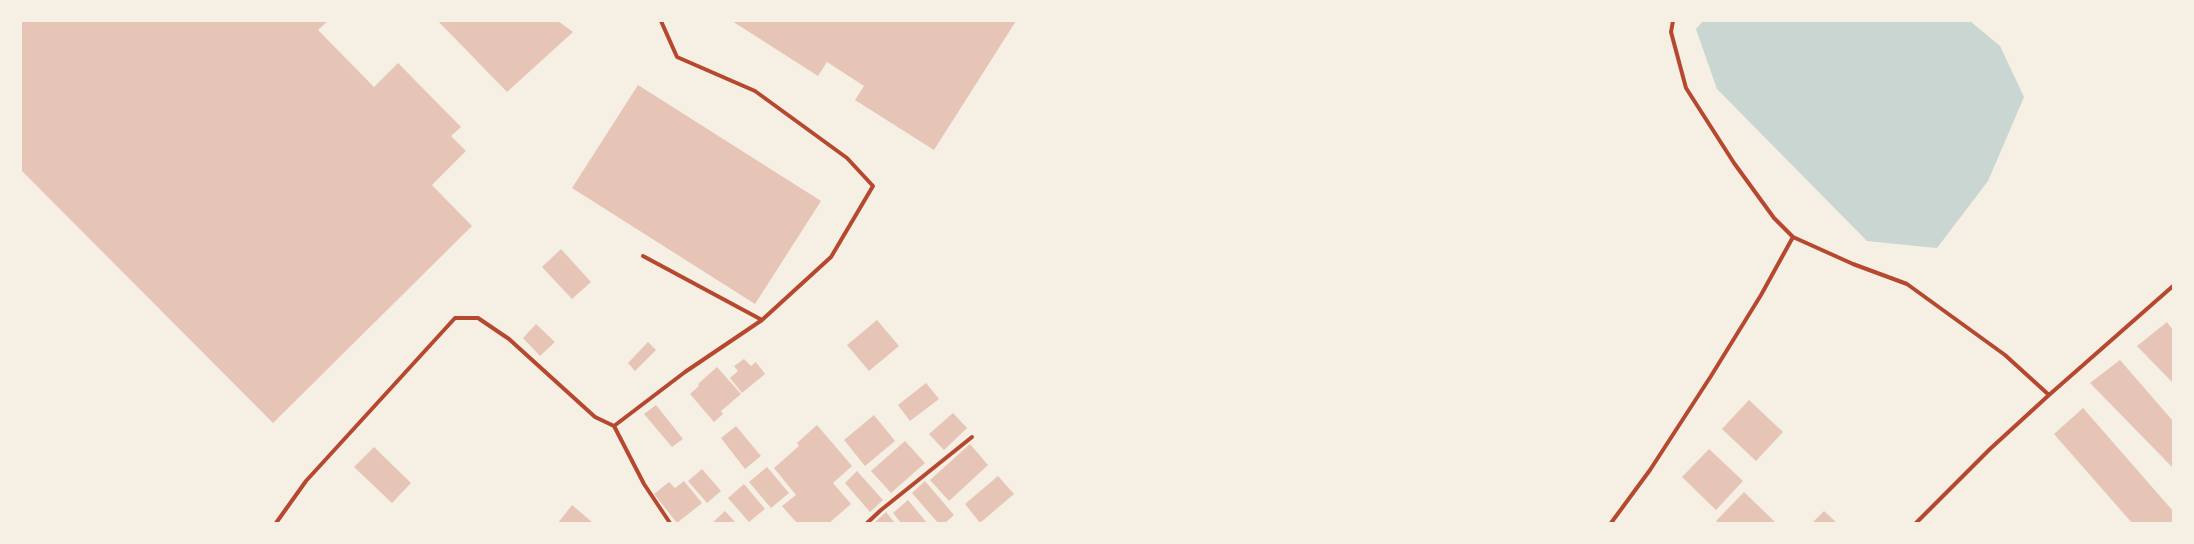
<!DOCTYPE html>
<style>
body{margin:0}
#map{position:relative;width:2194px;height:544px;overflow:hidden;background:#f6efe4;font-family:Montserrat,sans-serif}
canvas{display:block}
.frame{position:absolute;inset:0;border:22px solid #f6efe4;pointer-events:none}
</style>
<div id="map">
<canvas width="2194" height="544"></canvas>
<div class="frame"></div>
</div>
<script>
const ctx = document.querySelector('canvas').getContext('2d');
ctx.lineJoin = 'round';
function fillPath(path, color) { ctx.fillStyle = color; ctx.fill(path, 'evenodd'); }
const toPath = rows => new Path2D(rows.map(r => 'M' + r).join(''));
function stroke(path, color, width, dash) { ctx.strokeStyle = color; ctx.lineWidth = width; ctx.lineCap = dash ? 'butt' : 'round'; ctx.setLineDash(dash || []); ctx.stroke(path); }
const water = toPath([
 [1703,21,1970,21,2000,46,2024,97,1988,181,1937,248,1867,241,1717,89,1696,29]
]);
const building = toPath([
 [21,21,328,21,318,30,374,87,398,63,461,127,451,136,466,151,432,185,472,226,273,423,21,170],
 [438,21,558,21,573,32,507,92],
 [732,21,1016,21,934,150,855,100,864,86,827,62,818,76],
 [638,85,821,201,755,304,572,188],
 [561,249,591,282,572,299,542,267],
 [877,320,899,346,869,371,847,345],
 [2167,322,2173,330,2173,383,2137,346],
 [536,324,555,342,540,356,523,338],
 [648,342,656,350,635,371,628,363],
 [744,359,751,366,756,362,765,374,742,393,730,378,738,371,734,366],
 [2120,360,2173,421,2173,468,2090,383],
 [717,367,741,394,721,411,723,414,714,422,690,394,699,386,698,384],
 [926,383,939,399,910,421,898,405],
 [1749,400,1783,432,1756,461,1722,429],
 [656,405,683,439,672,447,644,414],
 [2083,408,2173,511,2173,523,2132,523,2054,434],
 [953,413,967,428,944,450,929,434],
 [874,415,895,441,865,466,844,440],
 [817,425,852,466,833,483,851,504,829,523,797,523,782,506,796,495,774,468,799,446,797,443],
 [736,426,761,456,745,469,721,438],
 [905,441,925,463,891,493,871,471],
 [970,444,988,465,949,501,930,480],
 [374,447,411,483,392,503,354,467],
 [1709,449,1743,481,1716,510,1682,477],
 [767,467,789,493,771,508,749,482],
 [702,469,721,491,707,503,688,481],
 [857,471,883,500,870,512,845,483],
 [998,476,1014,494,980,523,965,504],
 [684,481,702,503,677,523,654,494,669,482,675,488],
 [925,481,954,515,945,523,938,523,912,493],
 [744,484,765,509,749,522,728,498],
 [1744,492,1776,523,1719,523,1716,521],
 [908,500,927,523,901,523,893,513],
 [572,505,592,522,592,523,558,523],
 [725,511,736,523,712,523],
 [1824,511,1837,523,1812,523],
 [886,512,895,523,874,523]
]);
const minor = toPath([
 [1673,21,1671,32,1686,88,1734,163,1774,218,1793,237,1853,264,1907,284,2005,355,2049,395,2173,286],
 [643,256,762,320,831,257,873,186,847,158,755,91,677,57,661,21],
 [614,426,685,372,762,320],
 [276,523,306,481,455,318,478,318,509,339,595,417,614,426,644,484,670,523],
 [867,523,881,510,972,437],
 [1611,523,1650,470,1711,376,1761,295,1793,237],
 [1916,523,1990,449,2049,395]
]);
fillPath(water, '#c9d6d2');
fillPath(building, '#e6c5b7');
stroke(minor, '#b5482f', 4);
</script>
